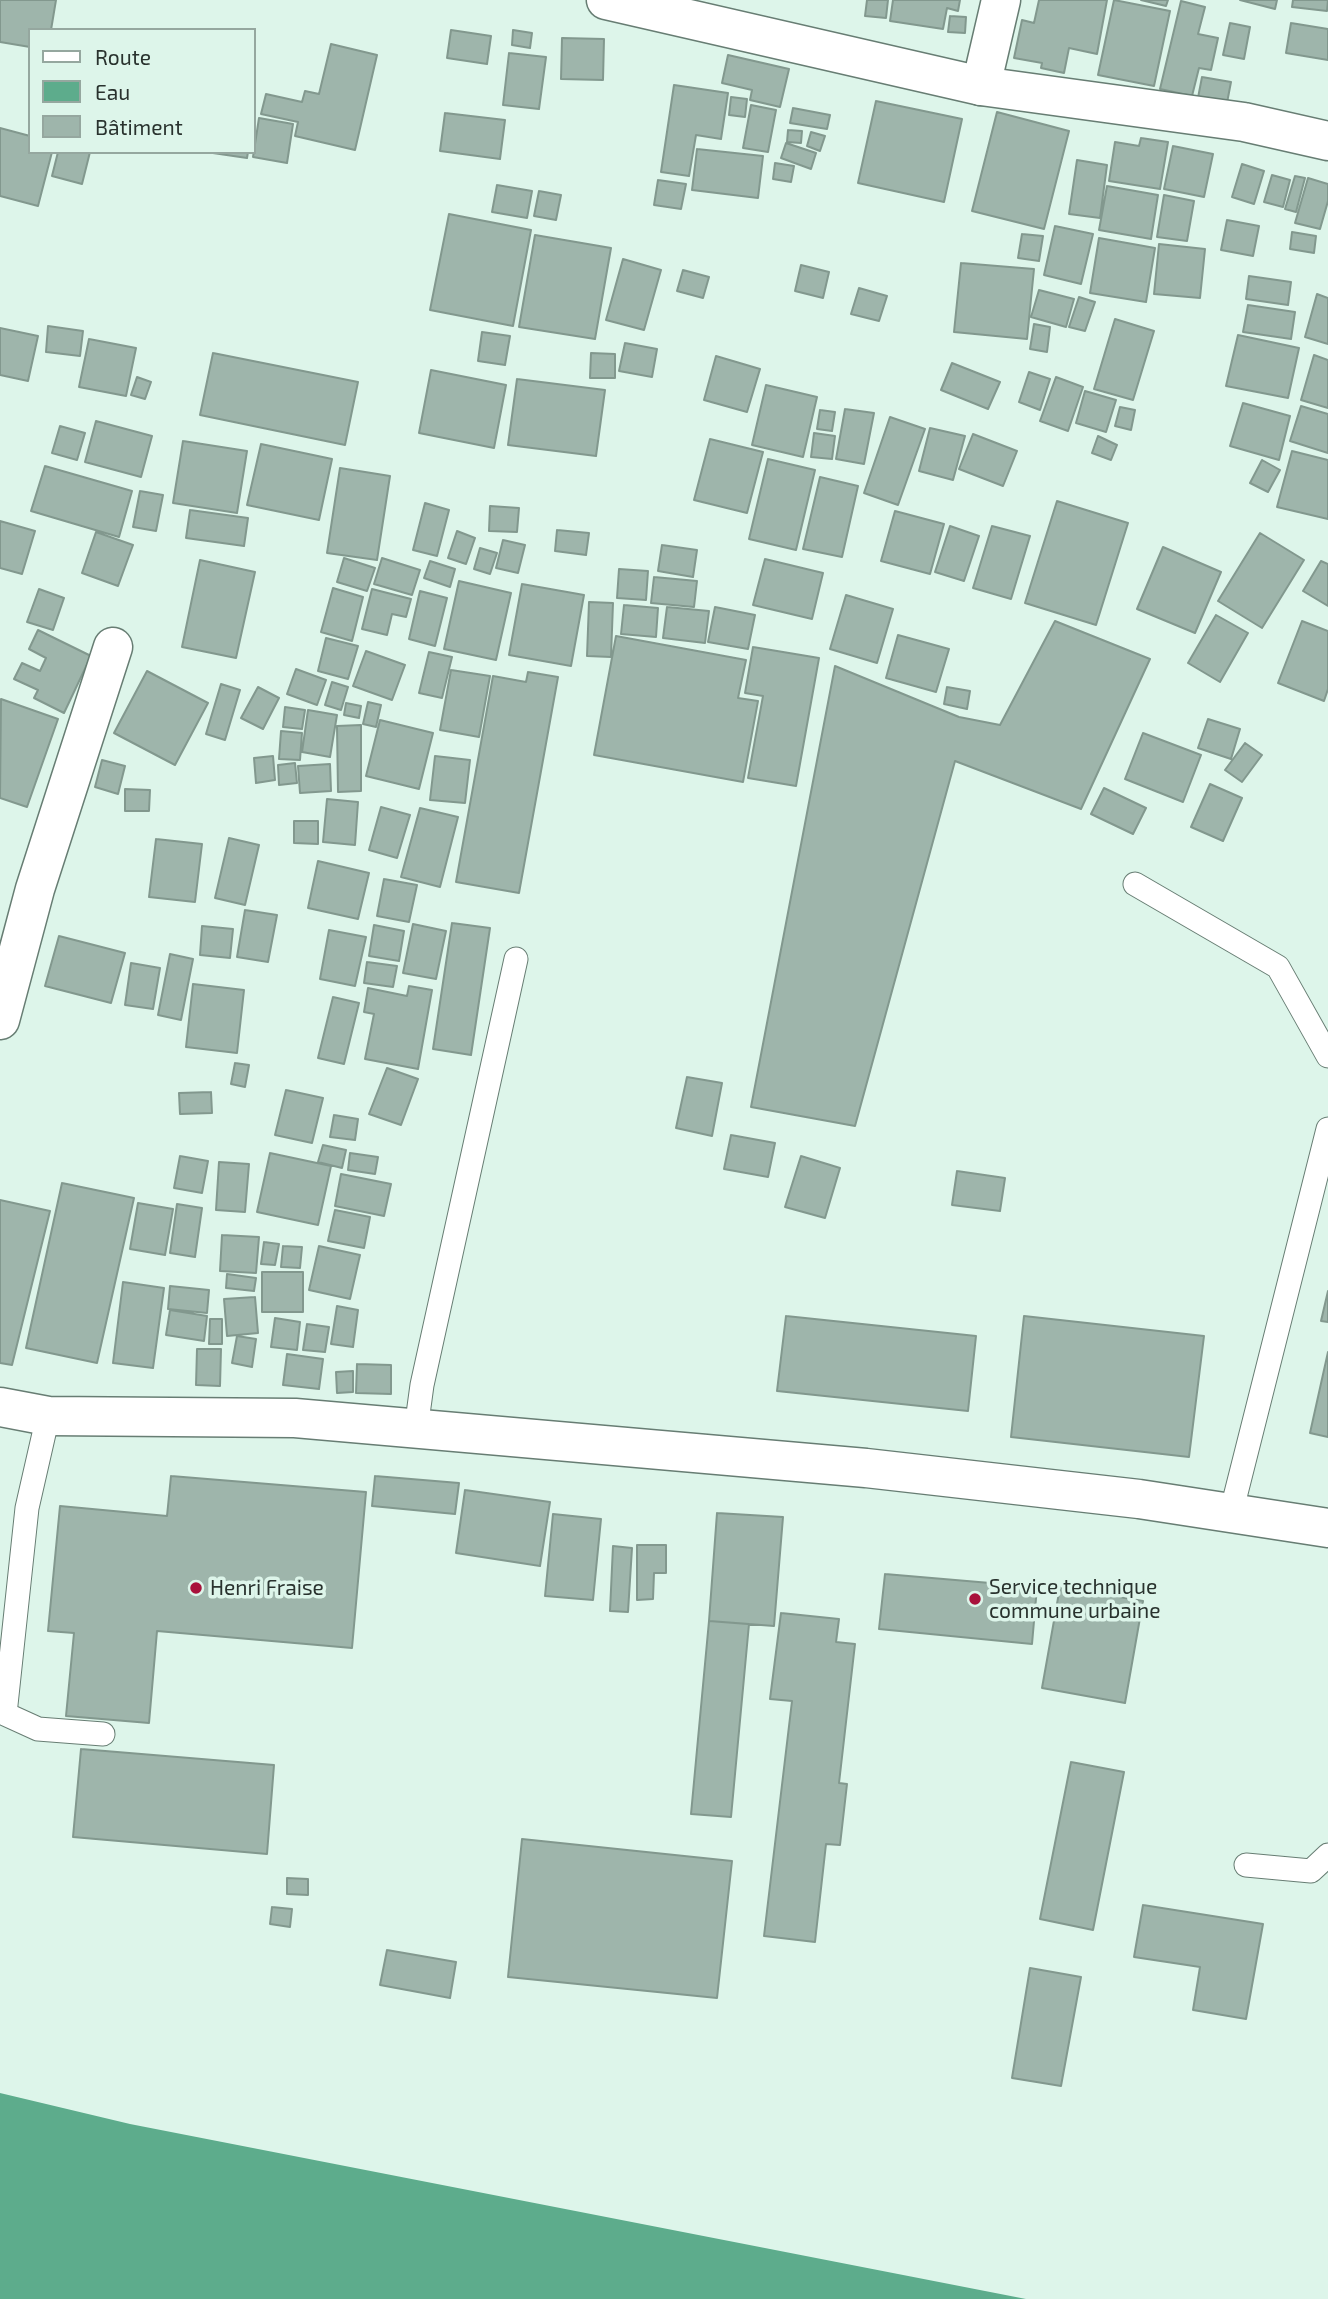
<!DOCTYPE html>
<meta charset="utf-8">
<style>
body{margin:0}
#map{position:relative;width:1328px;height:2299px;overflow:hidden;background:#ddf5ea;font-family:"Exo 2",sans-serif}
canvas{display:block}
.legend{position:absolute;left:28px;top:28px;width:228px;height:126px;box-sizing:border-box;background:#ddf5ea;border:2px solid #95a79f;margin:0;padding:9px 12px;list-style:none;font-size:21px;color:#29322e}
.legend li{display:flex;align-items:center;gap:14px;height:35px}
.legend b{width:35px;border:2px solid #95a79f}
</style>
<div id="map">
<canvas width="1328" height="2299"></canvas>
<ul class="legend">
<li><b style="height:9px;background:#fff"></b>Route</li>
<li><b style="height:19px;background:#5dac8c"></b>Eau</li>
<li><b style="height:19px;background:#9eb5ab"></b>Bâtiment</li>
</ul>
</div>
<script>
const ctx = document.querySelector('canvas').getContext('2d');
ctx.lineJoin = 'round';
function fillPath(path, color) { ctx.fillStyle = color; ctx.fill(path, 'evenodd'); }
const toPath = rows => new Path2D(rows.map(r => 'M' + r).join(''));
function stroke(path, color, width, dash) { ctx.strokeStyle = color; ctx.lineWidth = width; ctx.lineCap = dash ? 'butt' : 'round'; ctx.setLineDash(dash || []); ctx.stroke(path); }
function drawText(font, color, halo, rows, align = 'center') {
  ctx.font = font + ' "Exo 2",sans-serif'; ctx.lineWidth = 7; ctx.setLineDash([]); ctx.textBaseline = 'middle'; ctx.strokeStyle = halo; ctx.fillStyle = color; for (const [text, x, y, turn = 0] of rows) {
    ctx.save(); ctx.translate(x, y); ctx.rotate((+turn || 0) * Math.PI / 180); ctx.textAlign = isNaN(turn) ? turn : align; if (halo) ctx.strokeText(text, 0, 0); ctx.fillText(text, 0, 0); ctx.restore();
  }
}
const water = toPath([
 [0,2093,130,2124,1026,2299,0,2299]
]);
const building = toPath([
 [0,0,56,0,51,30,30,30,30,47,0,42,0,0],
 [867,0,888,0,886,18,865,16,867,0],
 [893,0,960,0,958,11,947,8,943,29,890,21,893,0],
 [1039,0,1107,0,1097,54,1069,48,1064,73,1041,68,1042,63,1014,58,1022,20,1034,23,1039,0],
 [1114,0,1170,11,1154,86,1098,75,1114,0],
 [1141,0,1168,0,1166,6,1141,0],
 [1240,0,1277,0,1275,9,1240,0],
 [1293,0,1328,0,1327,11,1292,7,1293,0],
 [1181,1,1205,7,1198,34,1218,38,1211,70,1199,68,1192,96,1160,89,1181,1],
 [950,16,966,17,965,33,948,32,950,16],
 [1230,23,1250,27,1244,59,1223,55,1230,23],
 [1291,23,1328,29,1328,60,1286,53,1291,23],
 [451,30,491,36,487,64,447,58,451,30],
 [513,30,532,33,530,48,512,45,513,30],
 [562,38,604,39,603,80,561,79,562,38],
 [331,44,377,55,355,150,295,136,298,122,261,114,266,94,302,102,305,91,319,94,331,44],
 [509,53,546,57,539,109,503,105,509,53],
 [728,55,789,69,780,107,750,100,752,90,722,83,728,55],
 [1202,77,1231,82,1226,108,1197,103,1202,77],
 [674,85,728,93,721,139,696,135,689,176,661,172,674,85],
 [731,97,747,99,745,117,729,115,731,97],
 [876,101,962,119,944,202,858,183,876,101],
 [751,105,776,110,768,152,743,148,751,105],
 [793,108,830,115,827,129,790,123,793,108],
 [997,112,1069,131,1044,229,972,211,997,112],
 [445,113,505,120,500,159,440,151,445,113],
 [259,118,293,124,287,163,253,157,259,118],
 [0,128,30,136,30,152,52,152,38,206,0,196,0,128],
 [788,130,802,131,801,143,787,142,788,130],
 [811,132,825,136,820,151,807,146,811,132],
 [1141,138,1168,142,1160,189,1109,181,1115,142,1139,146,1141,138],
 [786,143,816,153,811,169,781,158,786,143],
 [1173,146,1213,154,1204,197,1164,189,1173,146],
 [697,149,763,156,758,198,692,190,697,149],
 [58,152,90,152,82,184,52,176,58,152],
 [206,152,248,152,247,158,206,152],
 [1077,160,1107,165,1100,218,1069,214,1077,160],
 [775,163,794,166,791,182,773,179,775,163],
 [1242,164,1264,171,1254,204,1232,197,1242,164],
 [1272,175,1290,180,1283,207,1264,202,1272,175],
 [1295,176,1305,178,1296,212,1285,209,1295,176],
 [1308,178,1328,184,1328,201,1320,229,1295,223,1308,178],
 [658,180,686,184,681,209,654,205,658,180],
 [497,185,532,191,527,218,492,212,497,185],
 [1107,186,1158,195,1151,239,1099,230,1107,186],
 [539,191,561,195,556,220,534,216,539,191],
 [1164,195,1194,201,1187,241,1157,237,1164,195],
 [449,214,531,230,513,326,430,310,449,214],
 [1227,220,1259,226,1253,256,1221,250,1227,220],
 [1055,226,1093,234,1081,284,1044,275,1055,226],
 [1292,232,1316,236,1314,253,1290,249,1292,232],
 [1022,234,1043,236,1039,261,1018,258,1022,234],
 [535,235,611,248,595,339,519,327,535,235],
 [1099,238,1155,248,1146,302,1090,293,1099,238],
 [1159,244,1205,249,1200,298,1154,294,1159,244],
 [623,259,661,270,644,330,606,320,623,259],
 [961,263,1034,269,1027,339,954,332,961,263],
 [801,265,829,272,823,298,795,291,801,265],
 [683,270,709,277,703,298,677,291,683,270],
 [1249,276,1291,282,1288,305,1246,299,1249,276],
 [859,288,887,296,879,321,851,314,859,288],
 [1039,290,1074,299,1066,327,1031,317,1039,290],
 [1317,294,1328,298,1328,344,1305,337,1317,294],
 [1079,297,1095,302,1085,331,1069,327,1079,297],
 [1248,305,1295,312,1291,339,1243,332,1248,305],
 [1115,319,1154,331,1133,400,1094,389,1115,319],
 [1034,324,1050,327,1047,352,1030,349,1034,324],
 [48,326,83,331,80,356,46,352,48,326],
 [0,328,38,336,28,381,0,375,0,328],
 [482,332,510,336,505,365,478,361,482,332],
 [1238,335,1299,348,1288,398,1226,386,1238,335],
 [89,339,136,348,126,396,79,387,89,339],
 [625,343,657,349,652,377,619,371,625,343],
 [213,353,358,382,345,445,200,415,213,353],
 [591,353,615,354,615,378,590,378,591,353],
 [1314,355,1328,360,1328,408,1301,400,1314,355],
 [716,356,760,369,747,412,704,400,716,356],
 [952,363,1000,382,988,409,941,390,952,363],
 [431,370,506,385,494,448,419,433,431,370],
 [1029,372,1050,379,1040,410,1019,402,1029,372],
 [137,377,151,382,145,399,131,395,137,377],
 [1056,377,1083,387,1068,431,1040,421,1056,377],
 [517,379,605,390,596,456,508,445,517,379],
 [766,385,817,397,803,457,752,445,766,385],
 [1085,391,1116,400,1106,432,1076,423,1085,391],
 [1243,403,1290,416,1279,460,1230,446,1243,403],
 [1301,406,1328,414,1328,453,1290,441,1301,406],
 [1120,407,1135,410,1131,430,1115,426,1120,407],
 [845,409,874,413,864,464,836,459,845,409],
 [820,410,835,412,832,431,817,429,820,410],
 [890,417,925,429,898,505,864,493,890,417],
 [96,421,152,436,141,477,85,462,96,421],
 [60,426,85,433,77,460,52,453,60,426],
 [930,428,965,436,953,480,919,471,930,428],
 [814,433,835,436,832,459,811,457,814,433],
 [973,434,1017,451,1003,486,959,469,973,434],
 [1098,436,1117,445,1111,460,1092,453,1098,436],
 [710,439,763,452,747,513,694,500,710,439],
 [183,441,247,451,237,513,173,503,183,441],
 [261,444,332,459,319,520,247,505,261,444],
 [1292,451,1328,460,1328,519,1277,507,1292,451],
 [768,459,815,470,796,550,749,539,768,459],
 [1262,460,1280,470,1268,492,1250,483,1262,460],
 [45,466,132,491,119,537,31,511,45,466],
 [340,468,390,476,377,560,327,553,340,468],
 [820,477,858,486,842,557,803,549,820,477],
 [140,491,163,495,156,531,133,527,140,491],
 [1057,501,1128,523,1096,625,1025,603,1057,501],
 [425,503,449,510,437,556,413,550,425,503],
 [490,506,519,508,517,532,489,531,490,506],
 [190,510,248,518,244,546,186,538,190,510],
 [895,511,944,524,930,574,881,561,895,511],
 [0,521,35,531,22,574,0,568,0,521],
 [950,526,979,536,964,581,935,572,950,526],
 [992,526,1030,536,1011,599,973,588,992,526],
 [557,530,589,533,586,555,555,551,557,530],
 [457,531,475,538,466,564,448,558,457,531],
 [96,532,133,545,118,586,82,573,96,532],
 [1260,533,1304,560,1262,628,1218,601,1260,533],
 [503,540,525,545,518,573,496,568,503,540],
 [662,545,697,550,693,577,658,571,662,545],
 [1163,547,1221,572,1195,633,1137,609,1163,547],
 [480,548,497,553,490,574,474,569,480,548],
 [344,558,375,568,367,591,337,582,344,558],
 [382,558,420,570,412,595,374,584,382,558],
 [765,559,823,573,812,619,753,605,765,559],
 [200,560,255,572,236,658,182,647,200,560],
 [430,561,455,569,450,587,424,578,430,561],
 [1321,561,1328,564,1328,606,1303,591,1321,561],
 [619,569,648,571,646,600,617,598,619,569],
 [654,577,697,581,694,607,651,603,654,577],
 [459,581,511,593,496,660,444,649,459,581],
 [522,584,584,595,571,666,509,655,522,584],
 [333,588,363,597,352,641,321,632,333,588],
 [39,589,64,598,53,630,27,622,39,589],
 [372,589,411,599,406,617,392,614,387,635,362,629,372,589],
 [420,591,447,598,435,646,409,639,420,591],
 [846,595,893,609,877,663,830,649,846,595],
 [589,602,613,603,611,657,587,656,589,602],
 [624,605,658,608,656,637,621,634,624,605],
 [667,607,709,611,705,643,663,638,667,607],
 [715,607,755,615,748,649,708,642,715,607],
 [1216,615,1248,633,1220,682,1188,663,1216,615],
 [1055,621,1150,659,1081,809,955,761,855,1126,751,1107,835,666,959,717,1000,725,1055,621],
 [1302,621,1328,631,1328,689,1324,701,1278,683,1302,621],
 [38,630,91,656,64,713,34,698,38,690,14,679,22,663,40,671,46,658,29,649,38,630],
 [898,635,949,649,936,692,886,678,898,635],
 [616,636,746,660,738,698,758,701,743,782,594,755,616,636],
 [326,638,358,646,348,679,318,671,326,638],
 [753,647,819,658,796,786,748,778,763,696,745,693,753,647],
 [366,651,405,665,392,700,353,686,366,651],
 [429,652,452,657,442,698,419,693,429,652],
 [296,669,326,680,317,705,287,694,296,669],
 [451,670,490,676,479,737,440,730,451,670],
 [147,671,208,703,175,765,114,733,147,671],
 [528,672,558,677,519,893,456,882,493,676,526,682,528,672],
 [332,682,348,687,341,710,325,705,332,682],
 [221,684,240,690,225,740,206,734,221,684],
 [258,687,279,698,263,729,241,718,258,687],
 [947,687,970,691,967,709,944,704,947,687],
 [1,699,58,719,27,807,0,798,1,699],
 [368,702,381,705,376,727,363,724,368,702],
 [346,703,361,706,359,718,344,715,346,703],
 [285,707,305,710,302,729,283,727,285,707],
 [308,710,337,715,330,757,302,752,308,710],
 [1208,719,1240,729,1231,759,1198,748,1208,719],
 [380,720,433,733,419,789,366,776,380,720],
 [361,725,361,791,338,792,337,726,361,725],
 [281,731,302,733,300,760,279,759,281,731],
 [1143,733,1201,755,1183,802,1125,779,1143,733],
 [1245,743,1262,755,1242,782,1225,770,1245,743],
 [273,756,275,780,256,783,254,758,273,756],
 [435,756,470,760,465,803,430,800,435,756],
 [102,760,125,766,118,794,95,787,102,760],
 [295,763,297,783,279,785,278,765,295,763],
 [330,764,331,791,300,793,298,766,330,764],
 [1210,784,1242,798,1223,841,1191,827,1210,784],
 [1104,788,1146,808,1133,834,1091,814,1104,788],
 [125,789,150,790,149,811,125,811,125,789],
 [327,799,358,802,355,845,323,842,327,799],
 [381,807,410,815,397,858,369,850,381,807],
 [420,808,458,817,440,887,401,877,420,808],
 [294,821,318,821,318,844,294,843,294,821],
 [229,838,259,845,245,905,215,898,229,838],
 [156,839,202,844,195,902,149,897,156,839],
 [318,861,369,873,358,919,308,908,318,861],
 [384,879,417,885,409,922,377,916,384,879],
 [245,910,277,915,268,962,237,957,245,910],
 [452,923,490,928,471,1055,433,1049,452,923],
 [413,924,446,931,436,979,403,973,413,924],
 [374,925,404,931,399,961,369,956,374,925],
 [202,926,233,929,230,958,200,955,202,926],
 [329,930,366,937,355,986,320,979,329,930],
 [59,936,125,953,111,1003,45,986,59,936],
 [170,954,193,959,181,1020,158,1015,170,954],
 [367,962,397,966,393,987,364,983,367,962],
 [131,963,160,968,153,1009,125,1005,131,963],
 [193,984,244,990,237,1053,186,1047,193,984],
 [409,986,432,990,418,1069,365,1059,374,1014,364,1012,368,988,407,996,409,986],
 [333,997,359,1003,344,1064,318,1058,333,997],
 [235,1063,249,1065,245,1087,231,1084,235,1063],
 [387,1068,418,1079,401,1125,369,1114,387,1068],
 [687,1077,722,1083,712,1136,676,1128,687,1077],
 [286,1090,323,1098,312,1143,275,1135,286,1090],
 [211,1092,212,1113,180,1114,179,1093,211,1092],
 [334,1115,358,1119,355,1140,330,1137,334,1115],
 [731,1135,775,1143,768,1177,724,1169,731,1135],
 [323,1145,346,1150,342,1168,318,1162,323,1145],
 [270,1153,331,1166,318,1225,257,1212,270,1153],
 [350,1153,378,1157,375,1174,348,1170,350,1153],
 [180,1156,208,1161,202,1193,174,1188,180,1156],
 [801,1156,840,1168,825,1218,785,1207,801,1156],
 [219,1162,249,1164,245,1212,216,1210,219,1162],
 [957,1171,1005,1178,1000,1211,952,1205,957,1171],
 [341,1174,391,1184,384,1216,335,1206,341,1174],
 [62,1183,134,1198,97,1363,26,1348,62,1183],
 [0,1200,50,1211,12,1365,0,1363,0,1200],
 [138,1203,173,1209,165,1255,130,1249,138,1203],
 [177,1204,202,1208,195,1257,170,1253,177,1204],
 [335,1210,370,1217,364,1248,328,1241,335,1210],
 [222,1235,259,1237,256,1273,220,1271,222,1235],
 [264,1242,279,1244,275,1265,261,1264,264,1242],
 [283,1246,302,1247,300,1268,281,1267,283,1246],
 [319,1246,360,1255,350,1299,309,1290,319,1246],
 [262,1272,303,1272,303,1312,262,1312,262,1272],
 [227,1274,256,1278,254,1291,226,1288,227,1274],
 [123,1282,164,1288,153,1368,113,1363,123,1282],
 [170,1286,209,1290,207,1313,168,1309,170,1286],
 [1328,1291,1328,1322,1321,1321,1328,1291],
 [255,1297,258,1333,227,1336,224,1299,255,1297],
 [337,1306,358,1310,353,1347,331,1344,337,1306],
 [170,1310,207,1316,204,1341,166,1335,170,1310],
 [786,1316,976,1336,968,1411,777,1391,786,1316],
 [1024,1316,1204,1336,1189,1457,1011,1437,1024,1316],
 [275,1318,300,1322,297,1350,271,1347,275,1318],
 [210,1319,222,1319,222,1344,209,1344,210,1319],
 [307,1324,329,1327,325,1352,303,1350,307,1324],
 [237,1336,256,1339,252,1367,232,1363,237,1336],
 [197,1349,221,1349,220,1386,196,1385,197,1349],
 [1328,1352,1328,1437,1310,1433,1328,1352],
 [287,1354,323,1359,319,1389,283,1385,287,1354],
 [357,1364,391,1365,391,1394,356,1393,357,1364],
 [353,1371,353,1392,337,1393,336,1372,353,1371],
 [171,1476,366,1492,352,1648,157,1631,149,1723,66,1716,74,1633,48,1631,60,1506,167,1516,171,1476],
 [375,1476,459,1483,455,1514,372,1506,375,1476],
 [465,1490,550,1502,540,1566,456,1553,465,1490],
 [717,1513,783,1517,774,1626,709,1621,717,1513],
 [553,1514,601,1519,593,1600,545,1596,553,1514],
 [637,1545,666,1545,666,1573,654,1573,653,1599,637,1600,637,1545],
 [613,1546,632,1548,628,1612,610,1611,613,1546],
 [885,1574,1037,1587,1032,1644,879,1629,885,1574],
 [1060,1587,1143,1601,1125,1703,1042,1688,1060,1587],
 [781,1613,839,1619,836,1642,855,1644,839,1783,847,1784,840,1845,826,1844,815,1942,764,1936,792,1701,770,1699,781,1613],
 [709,1621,749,1624,731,1817,691,1814,709,1621],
 [81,1749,274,1765,267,1854,73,1837,81,1749],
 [1071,1762,1124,1772,1093,1930,1040,1919,1071,1762],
 [522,1839,732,1861,717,1998,508,1977,522,1839],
 [287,1878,308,1879,308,1895,287,1894,287,1878],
 [1143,1905,1263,1924,1246,2019,1193,2010,1200,1967,1134,1957,1143,1905],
 [272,1907,292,1909,290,1927,270,1924,272,1907],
 [387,1950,456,1962,450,1998,380,1985,387,1950],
 [1030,1968,1081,1977,1061,2086,1012,2078,1030,1968]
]);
const lane = toPath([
 [1135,884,1278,967,1328,1056],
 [48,1416,27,1508,5,1714,38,1729,103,1734],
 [416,1429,422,1385,516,959],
 [1231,1513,1328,1129],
 [1246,1865,1311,1871,1328,1855]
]);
const street = toPath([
 [981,86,1001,0],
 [0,1020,35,889,113,647]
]);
const secondary = toPath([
 [606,0,981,86,1244,122,1328,141],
 [0,1407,48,1416,295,1418,866,1468,1139,1499,1328,1528]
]);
const markers = [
 [196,1588,7,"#a8113b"],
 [975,1599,7,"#a8113b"]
];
const poiNames = [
 ["Service technique",989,1587],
 ["commune urbaine",989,1611],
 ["Henri Fraise",210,1588]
];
fillPath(water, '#5dac8c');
fillPath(building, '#9eb5ab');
stroke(building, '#82988e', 2);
stroke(lane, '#677d73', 25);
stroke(street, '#677d73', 41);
stroke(secondary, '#677d73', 41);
stroke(lane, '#fff', 23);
stroke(street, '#fff', 38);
stroke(secondary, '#fff', 38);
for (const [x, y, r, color] of markers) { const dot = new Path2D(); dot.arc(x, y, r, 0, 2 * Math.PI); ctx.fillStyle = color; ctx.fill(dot); stroke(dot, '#ddf5ea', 2.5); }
drawText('21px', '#29322e', '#ddf5ea', poiNames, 'left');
</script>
